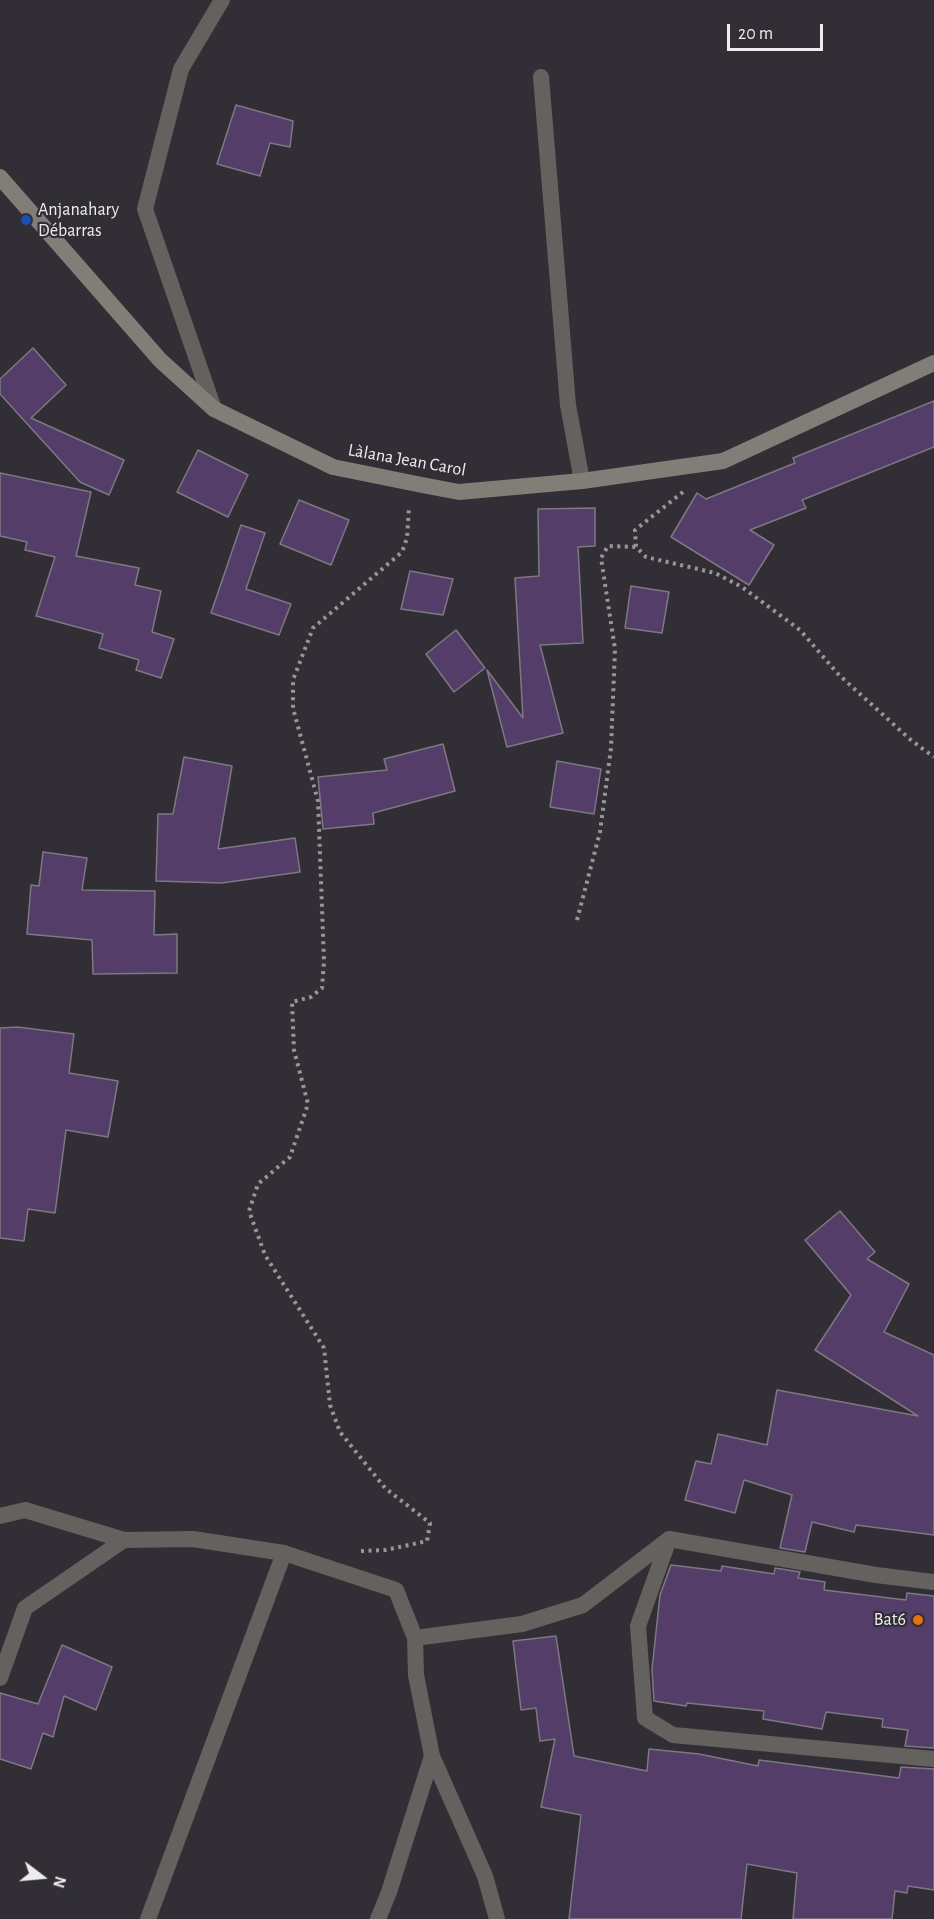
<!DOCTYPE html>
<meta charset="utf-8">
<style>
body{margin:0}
#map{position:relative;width:934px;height:1919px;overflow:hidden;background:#322e36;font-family:"Alegreya Sans",sans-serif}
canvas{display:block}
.north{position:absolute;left:12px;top:1847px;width:60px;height:60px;-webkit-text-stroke:4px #322e36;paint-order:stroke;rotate:106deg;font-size:16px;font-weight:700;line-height:24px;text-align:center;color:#eeecf1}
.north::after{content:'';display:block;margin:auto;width:21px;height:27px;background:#eeecf1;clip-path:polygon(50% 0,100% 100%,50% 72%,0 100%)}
.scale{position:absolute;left:727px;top:24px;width:96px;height:27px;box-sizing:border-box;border:3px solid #eeecf1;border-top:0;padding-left:8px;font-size:18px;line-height:21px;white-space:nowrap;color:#eeecf1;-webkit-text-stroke:4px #322e36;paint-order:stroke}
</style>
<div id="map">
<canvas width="934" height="1919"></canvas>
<div class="north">N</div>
<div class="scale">20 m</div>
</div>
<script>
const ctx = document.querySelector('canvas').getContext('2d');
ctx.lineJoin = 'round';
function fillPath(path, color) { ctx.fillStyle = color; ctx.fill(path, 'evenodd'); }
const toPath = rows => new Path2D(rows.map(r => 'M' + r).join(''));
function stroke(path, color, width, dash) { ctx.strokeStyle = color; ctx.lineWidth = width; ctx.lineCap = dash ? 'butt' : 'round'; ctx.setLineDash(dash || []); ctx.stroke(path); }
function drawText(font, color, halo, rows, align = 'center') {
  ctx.font = font + ' "Alegreya Sans",sans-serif'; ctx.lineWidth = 4.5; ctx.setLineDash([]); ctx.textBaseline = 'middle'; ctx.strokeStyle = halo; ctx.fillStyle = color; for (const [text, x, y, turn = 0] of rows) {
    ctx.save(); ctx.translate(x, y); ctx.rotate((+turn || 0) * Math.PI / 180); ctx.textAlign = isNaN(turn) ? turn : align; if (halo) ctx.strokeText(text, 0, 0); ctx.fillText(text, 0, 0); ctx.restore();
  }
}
const building = toPath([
 [236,105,293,121,290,147,270,143,260,176,217,164,236,105],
 [33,348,66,385,31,418,124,460,109,495,80,482,0,394,0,379,33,348],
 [934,401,934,447,802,500,806,508,750,530,774,545,749,585,671,537,697,493,706,499,795,463,793,458,934,401],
 [198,450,248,475,228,517,177,492,198,450],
 [0,473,91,492,76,556,139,568,135,585,161,591,152,632,174,639,161,678,136,670,139,660,99,648,103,634,36,616,55,557,25,550,27,542,0,536,0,473],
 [299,500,349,520,331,565,280,544,299,500],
 [595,508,595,546,578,547,583,643,540,645,563,733,507,747,487,670,523,718,515,578,539,576,538,509,595,508],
 [241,525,265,533,246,589,291,604,279,635,211,613,241,525],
 [410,571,453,579,443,615,401,609,410,571],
 [631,586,669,592,662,633,625,628,631,586],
 [456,630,485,668,454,692,426,654,456,630],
 [443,744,455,791,373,813,374,824,323,829,318,777,387,770,384,759,443,744],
 [184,757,232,766,218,849,295,838,300,872,222,883,156,881,158,814,173,814,184,757],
 [557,761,601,769,594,814,550,807,557,761],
 [43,852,87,858,82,890,155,891,154,935,177,934,177,973,93,974,92,940,27,934,31,885,39,886,43,852],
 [17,1027,74,1034,69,1073,118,1081,108,1137,66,1130,55,1213,28,1209,24,1241,0,1238,0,1028,17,1027],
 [840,1211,875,1252,867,1259,909,1284,884,1332,934,1355,934,1535,856,1525,854,1532,812,1522,805,1552,780,1548,792,1495,744,1480,735,1513,685,1500,696,1461,711,1464,718,1434,767,1445,777,1390,918,1416,815,1350,851,1295,805,1240,840,1211],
 [671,1565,721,1571,722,1566,774,1574,775,1568,800,1572,798,1578,825,1582,824,1590,906,1600,907,1593,934,1596,934,1748,905,1746,908,1730,882,1727,883,1719,826,1712,822,1729,763,1719,764,1711,687,1703,686,1706,654,1701,652,1669,660,1595,671,1565],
 [556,1636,574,1756,647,1771,649,1749,699,1754,758,1766,759,1760,899,1778,901,1767,934,1769,934,1890,908,1886,907,1893,895,1891,892,1919,793,1919,797,1873,747,1864,741,1919,569,1919,581,1815,541,1807,555,1739,540,1741,536,1708,521,1710,513,1641,556,1636],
 [62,1645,112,1667,96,1710,64,1696,53,1737,43,1733,31,1769,0,1759,0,1693,38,1704,62,1645]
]);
const path = toPath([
 [683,492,635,530,636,547,646,557,715,573,742,587,800,630,839,675,912,741,934,757],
 [577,920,600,832,611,748,615,649,601,558,608,546,636,547],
 [361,1551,386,1550,427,1541,430,1523,385,1488,340,1432,330,1405,324,1348,265,1255,249,1211,258,1184,290,1157,308,1104,294,1050,292,1002,311,997,322,988,324,961,318,801,293,708,293,680,313,628,402,552,407,538,409,506]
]);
const minor = toPath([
 [541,77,568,405,582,481],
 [214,409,145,209,181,69,222,0],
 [0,1516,25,1510,124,1540,193,1539,284,1553,148,1919],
 [669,1539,638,1626,645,1718,673,1735,934,1759],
 [284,1553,396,1590,415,1638],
 [0,1678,25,1608,124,1540],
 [378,1919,389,1892,432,1756],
 [497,1919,485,1876,432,1756,416,1675,415,1638,522,1624,583,1605,669,1539,876,1575,934,1582]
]);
const secondary = toPath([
 [0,177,160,360,214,409,333,467,422,485,459,492,582,481,723,461,934,363]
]);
const markers = [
 [26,220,6,"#1a4fb4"],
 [918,1620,6,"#e8710a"]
];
const poiNames = [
 ["Anjanahary",38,210],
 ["Débarras",38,231],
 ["Bat6",906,1620,"right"]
];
const streetNames = [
 ["Làlana Jean Carol",407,460,10]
];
fillPath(building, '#543d69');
stroke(building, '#7d7982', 1.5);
stroke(path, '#98959b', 4, [3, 4.5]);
stroke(minor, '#64625e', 16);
stroke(secondary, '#827d77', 16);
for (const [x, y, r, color] of markers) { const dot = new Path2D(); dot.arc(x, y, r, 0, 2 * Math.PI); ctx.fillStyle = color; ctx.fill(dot); stroke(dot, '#322e36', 2); }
drawText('18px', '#eeecf1', '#322e36', poiNames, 'left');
drawText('18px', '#eeecf1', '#322e36', streetNames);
</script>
